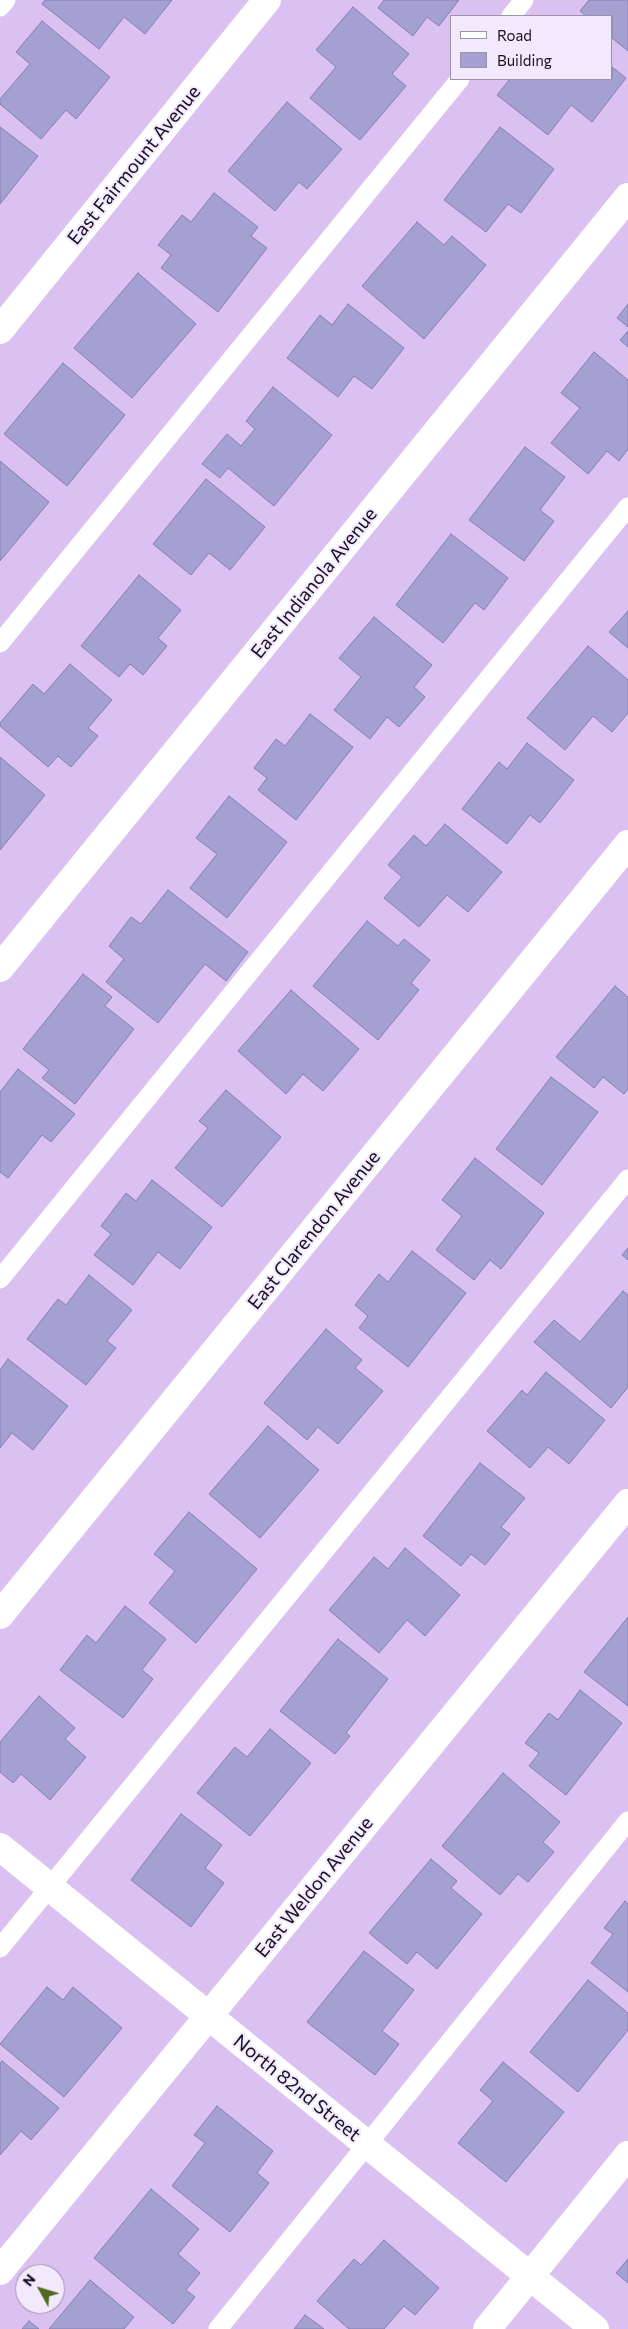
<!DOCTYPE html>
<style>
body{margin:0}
#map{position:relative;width:628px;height:2329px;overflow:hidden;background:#dac1f2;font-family:Commissioner,sans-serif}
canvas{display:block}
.legend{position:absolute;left:450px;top:15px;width:162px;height:65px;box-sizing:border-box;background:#f3e9fd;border:1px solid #9b92a5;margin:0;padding:6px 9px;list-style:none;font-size:15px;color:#180f20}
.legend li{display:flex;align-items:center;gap:10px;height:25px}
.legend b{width:25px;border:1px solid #9b92a5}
.north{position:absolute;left:15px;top:2264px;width:50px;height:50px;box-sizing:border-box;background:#f3e9fd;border:1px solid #9b92a5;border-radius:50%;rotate:309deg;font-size:14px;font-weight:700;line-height:20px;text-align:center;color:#180f20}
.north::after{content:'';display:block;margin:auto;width:18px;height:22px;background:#4e6b20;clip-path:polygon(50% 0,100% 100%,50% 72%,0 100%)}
</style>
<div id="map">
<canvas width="628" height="2329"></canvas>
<ul class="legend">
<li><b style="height:6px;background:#fff"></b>Road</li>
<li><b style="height:14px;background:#a4a0d2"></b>Building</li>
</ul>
<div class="north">N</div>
</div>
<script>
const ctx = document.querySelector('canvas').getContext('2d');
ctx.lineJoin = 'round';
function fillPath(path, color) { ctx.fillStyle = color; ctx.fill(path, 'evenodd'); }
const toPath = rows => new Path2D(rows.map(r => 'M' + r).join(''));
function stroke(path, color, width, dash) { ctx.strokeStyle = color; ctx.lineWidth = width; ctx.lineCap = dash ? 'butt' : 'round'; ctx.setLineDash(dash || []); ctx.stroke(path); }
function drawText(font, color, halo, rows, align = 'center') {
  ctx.font = font + ' Commissioner,sans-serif'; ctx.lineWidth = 4; ctx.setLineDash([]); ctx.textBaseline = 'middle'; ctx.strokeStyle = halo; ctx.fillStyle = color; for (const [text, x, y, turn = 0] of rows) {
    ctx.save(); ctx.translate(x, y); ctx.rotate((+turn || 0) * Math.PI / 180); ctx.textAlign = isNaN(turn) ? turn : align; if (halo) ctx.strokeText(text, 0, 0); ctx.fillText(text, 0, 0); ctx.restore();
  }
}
const building = toPath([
 [45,0,172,0,145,34,124,17,99,49,42,4,45,0],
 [384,0,459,0,439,26,427,17,413,36,378,8,384,0],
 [589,0,628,0,628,51,612,38,612,16,586,16,580,11,589,0],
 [353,7,409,54,392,74,406,86,360,140,310,98,336,67,316,50,353,7],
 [42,21,110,77,76,119,66,110,41,139,0,104,0,99,30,64,16,52,42,21],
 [612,67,626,78,592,122,571,105,548,135,497,95,510,79,612,79,612,67],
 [287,102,342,149,307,189,299,182,275,211,228,171,287,102],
 [0,127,38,156,0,204,0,127],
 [500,127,554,169,521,213,508,204,486,232,444,200,500,127],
 [214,193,258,227,251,236,267,248,218,312,161,268,171,255,158,245,182,215,191,222,214,193],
 [417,222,444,245,452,236,486,265,424,339,362,286,417,222],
 [138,273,196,324,132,398,74,348,138,273],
 [348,304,404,348,372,389,354,376,338,397,287,358,320,315,332,325,348,304],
 [628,304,628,327,617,318,628,304],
 [628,331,628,347,620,340,628,331],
 [594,352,628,380,628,449,619,461,607,451,588,474,551,443,580,408,561,393,594,352],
 [63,363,125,415,67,486,4,434,63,363],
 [273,387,332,435,274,506,228,468,220,478,202,464,227,434,241,446,255,429,246,421,273,387],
 [525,447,565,477,540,510,554,521,524,561,469,520,525,447],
 [0,461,49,502,0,561,0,461],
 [206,479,265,527,230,570,209,553,191,575,153,544,206,479],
 [451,534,508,578,484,610,475,603,443,643,396,605,451,534],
 [139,575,181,610,158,638,167,646,143,675,130,664,119,677,81,646,139,575],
 [628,611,628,648,609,632,628,611],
 [374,617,432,665,414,687,425,697,399,727,387,717,370,739,334,710,361,677,339,658,374,617],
 [588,646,628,680,628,713,612,732,593,716,565,750,527,718,588,646],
 [70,664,112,700,88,728,98,736,71,767,58,756,48,767,0,726,0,723,33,684,44,694,70,664],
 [310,714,353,747,296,820,258,790,267,778,254,768,276,739,285,746,310,714],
 [527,743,574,780,540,823,530,815,507,844,462,809,499,762,507,769,527,743],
 [0,757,45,795,0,850,0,757],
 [229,796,287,842,227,918,190,888,217,854,196,838,229,796],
 [445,824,502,872,468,912,447,895,419,927,384,898,402,877,388,865,414,835,426,846,445,824],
 [168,890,248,952,226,981,205,964,158,1023,106,982,124,959,109,946,131,917,141,924,168,890],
 [367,921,398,946,404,939,430,960,411,983,419,990,378,1040,313,986,367,921],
 [83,974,112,997,105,1006,134,1029,75,1104,42,1078,49,1070,23,1049,83,974],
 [615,986,628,997,628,1089,624,1094,603,1077,594,1088,556,1057,615,986],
 [291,990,359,1049,323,1091,303,1074,286,1094,238,1051,291,990],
 [18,1069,75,1114,51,1142,42,1135,8,1178,0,1172,0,1092,18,1069],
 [551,1077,598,1112,542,1185,496,1149,551,1077],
 [226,1090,281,1137,222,1207,175,1168,208,1128,199,1121,226,1090],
 [475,1158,544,1213,501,1269,490,1260,474,1280,436,1250,462,1216,442,1200,475,1158],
 [152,1180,212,1227,180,1269,158,1252,133,1285,94,1255,111,1234,101,1226,126,1193,136,1201,152,1180],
 [628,1248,628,1260,622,1255,628,1248],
 [412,1251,466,1293,408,1367,359,1328,368,1316,355,1305,379,1274,388,1282,412,1251],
 [89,1275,132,1310,107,1341,116,1348,86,1385,27,1339,58,1299,66,1305,89,1275],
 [623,1291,628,1295,628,1387,611,1408,534,1342,554,1320,580,1342,623,1291],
 [326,1329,362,1360,355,1368,383,1391,338,1444,318,1427,307,1440,264,1403,326,1329],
 [8,1359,68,1406,33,1450,12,1433,0,1448,0,1370,8,1359],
 [546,1372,605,1420,569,1464,548,1447,530,1468,487,1431,522,1390,527,1395,546,1372],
 [268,1426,319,1470,260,1538,209,1494,268,1426],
 [480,1463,525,1498,501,1527,510,1534,485,1565,471,1554,461,1566,423,1536,480,1463],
 [189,1512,257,1569,196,1643,149,1603,175,1571,154,1554,189,1512],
 [405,1548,460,1595,425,1636,407,1620,379,1653,329,1610,374,1557,388,1569,405,1548],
 [125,1606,166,1639,142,1670,153,1679,123,1718,60,1670,87,1635,96,1643,125,1606],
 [628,1617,628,1706,584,1672,628,1617],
 [338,1639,388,1679,346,1733,350,1736,335,1754,280,1711,338,1639],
 [580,1690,622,1723,566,1795,529,1766,539,1753,525,1743,549,1713,558,1720,580,1690],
 [39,1696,75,1728,65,1739,86,1757,50,1800,21,1774,13,1783,0,1772,0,1742,39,1696],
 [270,1729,311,1763,250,1836,197,1793,235,1747,247,1757,270,1729],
 [503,1773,560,1822,543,1842,554,1852,528,1882,518,1874,500,1895,442,1846,503,1773],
 [181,1814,222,1845,205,1868,224,1883,191,1927,131,1880,181,1814],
 [431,1859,457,1881,451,1888,482,1914,437,1969,417,1952,407,1964,369,1933,431,1859],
 [625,1901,628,1904,628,1992,591,1963,613,1934,604,1928,625,1901],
 [364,1951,414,1990,382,2031,399,2044,375,2075,307,2022,364,1951],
 [588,1980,628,2013,628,2030,578,2092,530,2052,588,1980],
 [47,1987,63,2000,73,1987,122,2028,64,2097,0,2044,47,1987],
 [2,2061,59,2108,31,2140,21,2131,0,2155,0,2063,2,2061],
 [503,2062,564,2112,506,2182,458,2143,493,2101,480,2090,503,2062],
 [217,2106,273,2151,257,2173,269,2183,230,2232,172,2186,205,2143,194,2135,217,2106],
 [151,2189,199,2229,178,2254,200,2273,186,2290,195,2297,173,2324,94,2258,151,2189],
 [384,2240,439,2288,415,2315,404,2306,384,2329,349,2329,317,2301,354,2259,361,2265,384,2240],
 [628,2259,628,2283,616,2273,628,2259],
 [90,2280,134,2317,124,2329,49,2329,90,2280],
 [305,2315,324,2329,294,2329,305,2315],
 [29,2321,39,2329,22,2329,29,2321]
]);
const lane = toPath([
 [0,7,6,0],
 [511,16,524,0],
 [0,643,460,79],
 [0,1279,628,507],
 [0,1948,628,1179],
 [218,2329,628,1821]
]);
const street = toPath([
 [0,330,267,0],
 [0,968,628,197],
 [0,1615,628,844],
 [0,2271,628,1503],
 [487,2329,628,2155]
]);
const secondary = toPath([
 [0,1847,595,2329]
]);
const streetNames = [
 ["East Fairmount Avenue",134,165,-51],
 ["East Indianola Avenue",314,583,-51],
 ["East Clarendon Avenue",314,1230,-51],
 ["East Weldon Avenue",314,1887,-51],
 ["North 82nd Street",297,2088,39]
];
fillPath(building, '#a4a0d2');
stroke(building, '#8480b0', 1);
stroke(lane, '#fff', 19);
stroke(street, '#fff', 28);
stroke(secondary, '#fff', 28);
drawText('19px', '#180f20', '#f3e9fd', streetNames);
</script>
